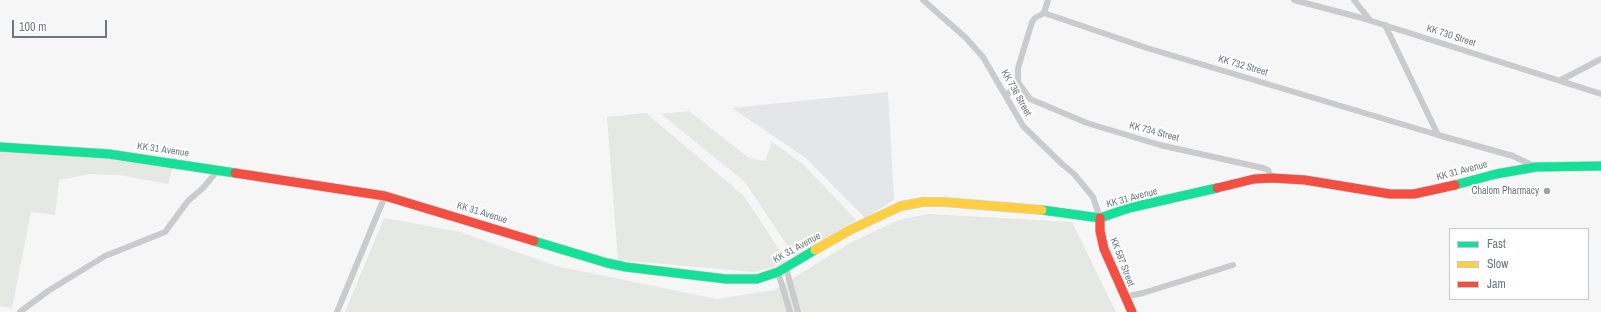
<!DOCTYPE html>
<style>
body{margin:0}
#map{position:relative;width:1601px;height:312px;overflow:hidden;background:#f6f6f6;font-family:"Archivo Narrow",sans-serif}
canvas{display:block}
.legend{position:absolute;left:1449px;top:228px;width:140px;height:72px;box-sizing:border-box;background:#fff;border:1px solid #c3c9cd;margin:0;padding:5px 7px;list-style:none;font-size:12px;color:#6a7882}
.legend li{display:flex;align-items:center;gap:8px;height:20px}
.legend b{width:20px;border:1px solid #c3c9cd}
.scale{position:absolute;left:12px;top:20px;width:95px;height:18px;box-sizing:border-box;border:2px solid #6a7882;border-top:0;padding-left:5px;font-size:12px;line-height:14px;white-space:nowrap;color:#6a7882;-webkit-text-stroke:3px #fff;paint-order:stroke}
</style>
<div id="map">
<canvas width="1601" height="312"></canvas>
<ul class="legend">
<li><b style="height:5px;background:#16e098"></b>Fast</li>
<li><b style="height:5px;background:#ffcf43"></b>Slow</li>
<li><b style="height:5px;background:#f24e42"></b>Jam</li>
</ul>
<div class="scale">100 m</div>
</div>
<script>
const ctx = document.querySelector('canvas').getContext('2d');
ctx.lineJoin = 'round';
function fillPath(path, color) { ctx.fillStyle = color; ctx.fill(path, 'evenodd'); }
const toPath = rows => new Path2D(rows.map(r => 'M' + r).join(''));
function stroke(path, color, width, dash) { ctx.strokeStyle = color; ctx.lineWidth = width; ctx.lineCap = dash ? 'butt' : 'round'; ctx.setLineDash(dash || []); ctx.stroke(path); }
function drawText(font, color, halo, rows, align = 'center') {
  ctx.font = font + ' "Archivo Narrow",sans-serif'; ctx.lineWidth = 4; ctx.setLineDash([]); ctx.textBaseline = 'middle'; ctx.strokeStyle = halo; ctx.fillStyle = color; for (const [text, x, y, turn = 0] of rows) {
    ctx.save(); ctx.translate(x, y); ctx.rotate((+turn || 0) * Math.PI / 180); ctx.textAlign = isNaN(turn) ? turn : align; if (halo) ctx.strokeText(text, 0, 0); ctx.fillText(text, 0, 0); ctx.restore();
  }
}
const built = toPath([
 [888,92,894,200,865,218,806,158,732,108]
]);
const green = toPath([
 [689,111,749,158,765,161,772,142,804,165,856,220,795,257,745,182,661,114],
 [646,113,744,196,788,263,754,272,618,260,607,117],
 [0,150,92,154,174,164,168,184,120,175,90,174,59,180,55,215,31,212,12,308,0,306],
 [928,214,1072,222,1116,312,345,312,384,218,460,232,556,266,717,299,774,290,850,243,899,220]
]);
const street = toPath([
 [923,0,965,37,983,57,1023,126,1062,164,1074,174,1093,197,1100,218],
 [1048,0,1044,13,1035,18,1032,22,1018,68,1018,82,1030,99,1087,123,1160,145,1263,168,1268,170,1272,178],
 [1294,0,1362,18,1601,94],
 [1354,0,1370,20],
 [1044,13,1147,48,1438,135],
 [1385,25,1438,135,1513,156,1536,167],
 [1561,80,1601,59],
 [1006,96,1018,82],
 [786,268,798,312],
 [778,272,790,312],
 [1124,297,1143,293,1233,265],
 [20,312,48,291,105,256,165,232,188,201,203,188,218,170],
 [337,312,385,196]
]);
const fast = toPath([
 [0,147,109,154,235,173],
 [1455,185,1496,174,1536,167,1601,166],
 [1042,210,1100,218,1129,208,1217,188],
 [534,241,607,263,626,267,726,279,757,279,778,272,815,250]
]);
const slow = toPath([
 [815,250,850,230,901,206,923,202,944,202,1042,210]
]);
const jam = toPath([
 [235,173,385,196,534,241],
 [1217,188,1254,179,1272,178,1305,180,1390,194,1414,194,1455,185],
 [1100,218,1100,231,1104,249,1132,312]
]);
const markers = [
 [1547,191,4,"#9ba4ab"]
];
const streetNames = [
 ["KK 730 Street",1451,36,18],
 ["KK 732 Street",1243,66,16],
 ["KK 736 Street",1016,93,61],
 ["KK 734 Street",1154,132,15],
 ["KK 31 Avenue",163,150,8],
 ["KK 31 Avenue",1462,171,-15],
 ["KK 31 Avenue",1132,198,-15],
 ["KK 31 Avenue",482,213,17],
 ["KK 31 Avenue",797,248,-29],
 ["KK 587 Street",1122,262,69]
];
const poiNames = [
 ["Chalom Pharmacy",1539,191]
];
fillPath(built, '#e5e6e7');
fillPath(green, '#e5e8e3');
stroke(fast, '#d2d3d3', 10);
stroke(slow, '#d2d3d3', 10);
stroke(jam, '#d2d3d3', 10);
stroke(street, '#c9cbcc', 6);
stroke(fast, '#16e098', 9);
stroke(slow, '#ffcf43', 9);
stroke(jam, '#f24e42', 9);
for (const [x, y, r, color] of markers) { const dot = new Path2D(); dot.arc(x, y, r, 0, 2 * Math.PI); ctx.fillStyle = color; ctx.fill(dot); stroke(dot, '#fff', 1.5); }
drawText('10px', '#6a7882', '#fff', streetNames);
drawText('10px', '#6a7882', '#fff', poiNames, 'right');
</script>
